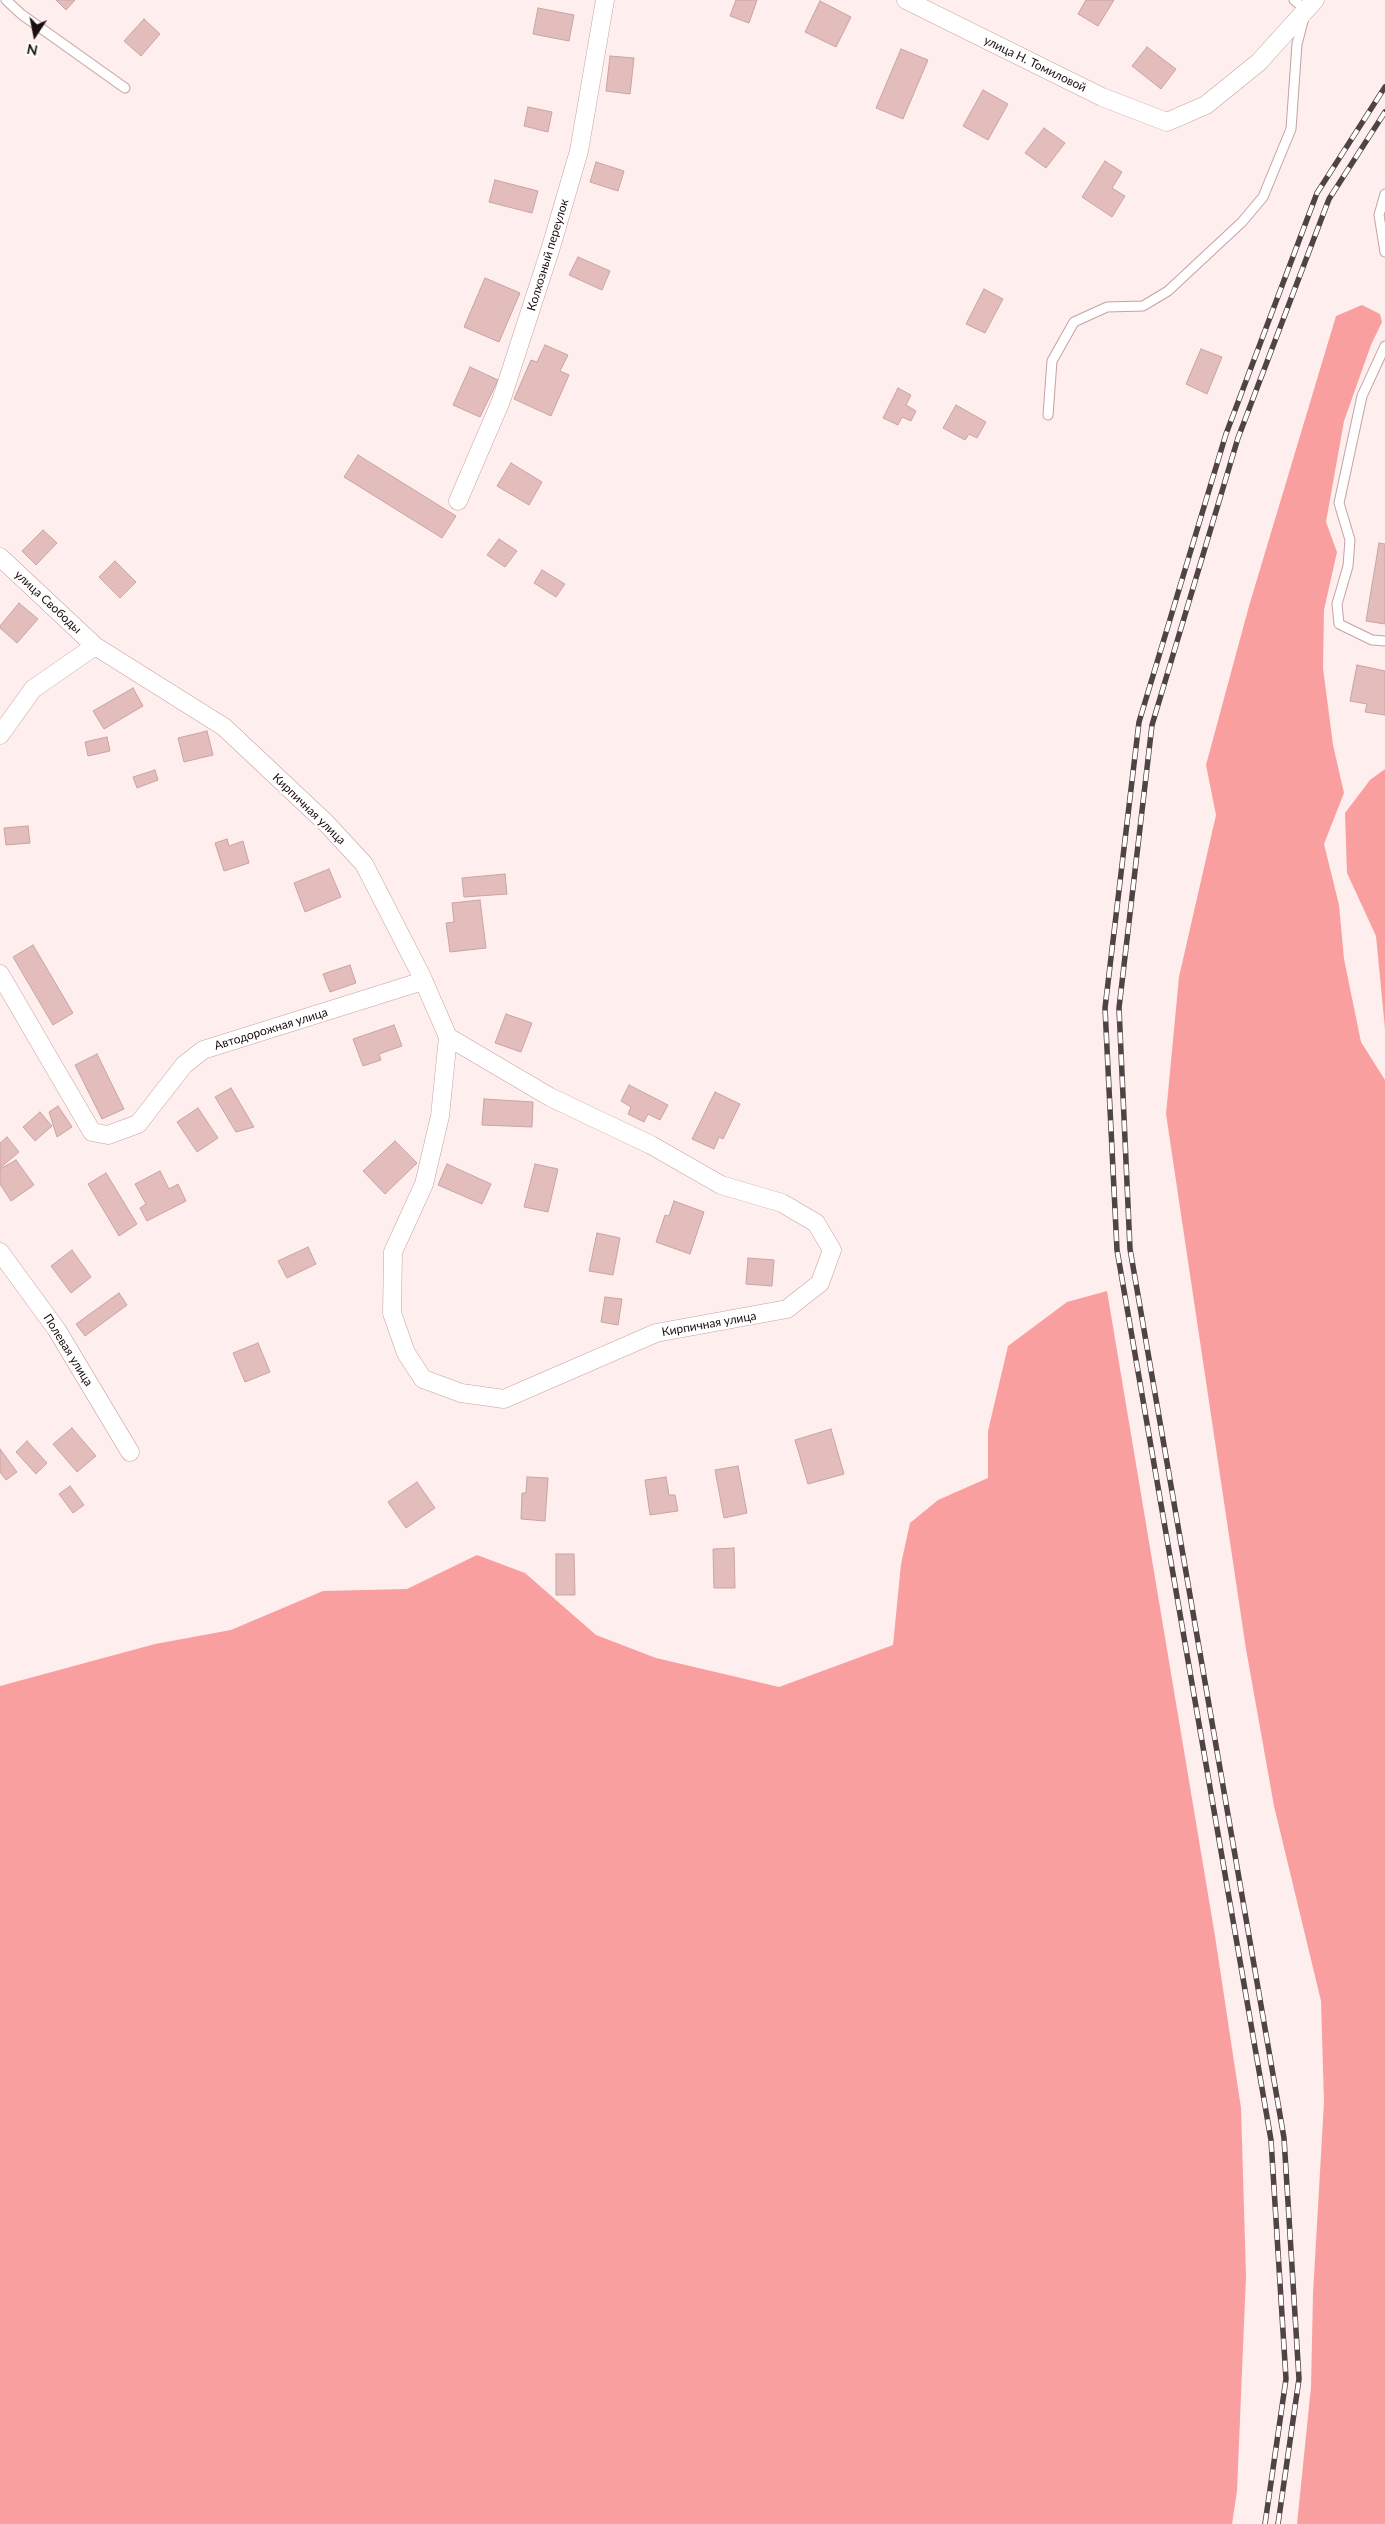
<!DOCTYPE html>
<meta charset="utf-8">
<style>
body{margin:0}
#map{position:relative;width:1385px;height:2524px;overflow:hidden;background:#feeeee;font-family:Lato,sans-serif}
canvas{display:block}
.north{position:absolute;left:10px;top:10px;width:50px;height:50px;-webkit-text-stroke:4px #fff;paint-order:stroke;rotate:191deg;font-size:14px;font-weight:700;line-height:20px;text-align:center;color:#1a0e0e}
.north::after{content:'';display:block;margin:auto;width:18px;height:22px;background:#1a0e0e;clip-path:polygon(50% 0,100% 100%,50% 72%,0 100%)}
</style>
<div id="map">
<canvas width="1385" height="2524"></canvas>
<div class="north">N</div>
</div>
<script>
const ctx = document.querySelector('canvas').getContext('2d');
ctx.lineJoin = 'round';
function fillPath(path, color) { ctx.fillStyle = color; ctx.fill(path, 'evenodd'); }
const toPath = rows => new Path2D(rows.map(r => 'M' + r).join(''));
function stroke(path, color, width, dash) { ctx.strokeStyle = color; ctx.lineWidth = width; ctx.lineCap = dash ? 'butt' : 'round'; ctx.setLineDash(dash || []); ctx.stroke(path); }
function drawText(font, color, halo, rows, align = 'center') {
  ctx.font = font + ' Lato,sans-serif'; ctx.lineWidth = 4.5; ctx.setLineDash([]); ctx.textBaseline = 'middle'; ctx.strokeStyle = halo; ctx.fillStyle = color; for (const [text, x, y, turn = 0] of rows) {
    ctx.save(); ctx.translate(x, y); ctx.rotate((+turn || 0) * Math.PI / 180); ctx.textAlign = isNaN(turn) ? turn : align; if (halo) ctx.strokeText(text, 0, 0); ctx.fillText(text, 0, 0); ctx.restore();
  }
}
const forest = toPath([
 [1362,305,1380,314,1382,322,1371,345,1344,421,1326,522,1337,552,1324,610,1323,668,1333,745,1344,793,1324,844,1339,905,1344,959,1361,1042,1385,1080,1385,2524,1297,2524,1311,2387,1313,2294,1324,2102,1321,2001,1274,1806,1246,1649,1166,1114,1179,977,1216,815,1206,765,1249,606,1336,316],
 [1385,769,1385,1029,1376,936,1347,873,1345,813,1370,780],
 [1107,1291,1215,1936,1241,2108,1246,2276,1237,2491,1232,2524,0,2524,0,1686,155,1644,231,1630,323,1591,407,1589,477,1555,525,1573,596,1635,656,1658,779,1687,893,1645,901,1564,910,1523,938,1500,988,1478,988,1431,1008,1346,1067,1302]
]);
const building = toPath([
 [56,0,75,0,66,10,56,0],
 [736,0,757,0,749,23,730,16,736,0],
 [1086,0,1114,0,1098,26,1078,14,1086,0],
 [820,1,851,17,836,47,805,32,820,1],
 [538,8,574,15,569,41,533,34,538,8],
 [144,19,160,34,141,56,124,41,144,19],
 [1147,47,1176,69,1161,89,1132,66,1147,47],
 [901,49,928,60,903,119,876,108,901,49],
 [610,56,634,58,630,94,606,91,610,56],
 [983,90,1008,104,988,140,963,126,983,90],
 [528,107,552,112,548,132,524,126,528,107],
 [1044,128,1065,143,1046,168,1025,153,1044,128],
 [1105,161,1122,172,1112,188,1125,196,1112,217,1082,197,1105,161],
 [596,162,624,171,618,191,590,182,596,162],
 [495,180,538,191,532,213,489,202,495,180],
 [578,257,610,271,602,290,569,275,578,257],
 [485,278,520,293,499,342,464,327,485,278],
 [984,289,1003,299,985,333,966,324,984,289],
 [545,345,568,355,560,371,569,375,551,416,514,399,531,360,537,362,545,345],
 [1201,349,1222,357,1207,394,1186,384,1201,349],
 [470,367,498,380,480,417,453,405,470,367],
 [898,388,911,395,906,405,916,411,911,421,902,417,898,425,883,418,898,388],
 [956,405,986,422,977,438,969,434,965,440,943,428,956,405],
 [358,455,456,516,442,538,344,477,358,455],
 [511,463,542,482,529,505,497,486,511,463],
 [43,530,57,543,36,565,22,551,43,530],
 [499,539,517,551,505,567,487,555,499,539],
 [1379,543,1385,544,1385,624,1366,621,1379,543],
 [115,561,136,582,120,598,99,577,115,561],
 [542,570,565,584,556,597,534,583,542,570],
 [19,603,38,619,17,643,0,628,0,626,19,603],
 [1357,665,1385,671,1385,715,1365,712,1367,704,1350,701,1357,665],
 [133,688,143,706,104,729,93,711,133,688],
 [207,731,213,755,184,762,178,738,207,731],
 [107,737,110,751,88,756,85,742,107,737],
 [155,770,158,780,137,788,133,777,155,770],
 [28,826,30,843,6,845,4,828,28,826],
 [227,839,229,846,243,841,249,863,224,871,215,843,227,839],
 [329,869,341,897,305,912,294,883,329,869],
 [505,874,507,894,464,897,462,878,505,874],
 [480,900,486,948,450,952,446,923,454,922,452,903,480,900],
 [33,945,73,1013,53,1025,13,957,33,945],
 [350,965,356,983,330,992,323,974,350,965],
 [506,1014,532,1023,521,1052,495,1043,506,1014],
 [394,1025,402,1046,379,1054,381,1060,363,1066,353,1039,394,1025],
 [97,1054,124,1109,102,1119,75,1065,97,1054],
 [629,1085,668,1105,660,1120,648,1114,644,1122,628,1114,631,1107,621,1101,629,1085],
 [231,1088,254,1127,236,1132,215,1097,231,1088],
 [715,1092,740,1104,723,1139,719,1137,714,1149,692,1139,715,1092],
 [484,1099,533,1102,532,1127,482,1125,484,1099],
 [58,1106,72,1127,57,1137,49,1112,58,1106],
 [198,1108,218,1138,197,1152,177,1122,198,1108],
 [40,1112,52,1126,35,1141,23,1127,40,1112],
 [7,1137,19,1152,0,1168,0,1143,7,1137],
 [395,1141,417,1163,385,1194,363,1171,395,1141],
 [16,1160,34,1185,11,1201,0,1184,0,1169,16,1160],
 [447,1164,491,1184,482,1204,438,1185,447,1164],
 [535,1164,558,1169,548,1212,524,1207,535,1164],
 [160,1171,169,1189,178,1184,186,1201,147,1221,140,1208,146,1204,135,1184,160,1171],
 [106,1173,137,1224,119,1236,88,1184,106,1173],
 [674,1201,704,1212,690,1254,656,1242,665,1215,669,1216,674,1201],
 [597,1233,620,1238,613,1275,589,1271,597,1233],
 [308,1247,316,1264,287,1278,278,1261,308,1247],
 [72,1250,91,1277,71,1293,51,1266,72,1250],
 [748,1258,774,1260,772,1286,746,1284,748,1258],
 [119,1293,127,1305,85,1336,76,1324,119,1293],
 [605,1297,622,1299,618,1325,601,1322,605,1297],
 [258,1343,270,1372,245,1382,233,1353,258,1343],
 [72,1428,96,1456,77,1472,53,1444,72,1428],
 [831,1429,844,1474,808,1484,795,1440,831,1429],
 [27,1441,47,1463,36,1474,16,1452,27,1441],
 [0,1449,17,1472,6,1480,0,1472,0,1449],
 [738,1466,747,1513,724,1518,715,1470,738,1466],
 [527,1477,548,1478,545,1521,521,1519,522,1493,526,1493,527,1477],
 [666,1477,669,1495,675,1495,678,1511,650,1515,645,1480,666,1477],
 [417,1482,435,1508,406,1528,388,1502,417,1482],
 [70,1486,84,1505,73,1513,59,1494,70,1486],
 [734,1548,735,1588,714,1588,713,1549,734,1548],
 [556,1554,574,1554,575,1595,556,1595,556,1554]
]);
const lane = toPath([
 [6,0,21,14,125,88],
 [1385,194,1379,215,1385,252],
 [1385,346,1362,396,1339,503,1350,540,1348,566,1337,604,1339,624,1372,640,1385,641],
 [1048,415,1052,361,1074,322,1107,307,1143,306,1168,291,1242,222,1263,197,1291,129,1297,44,1306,10,1294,0]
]);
const street = toPath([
 [906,0,1102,97,1167,122,1206,105,1259,62,1315,0],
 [458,501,501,401,551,247,579,151,605,0],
 [0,557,95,646,224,727,326,823,364,864,421,975,448,1037,440,1116,424,1184,393,1252,392,1313,406,1353,423,1379,461,1393,504,1399,656,1333,787,1309,820,1283,832,1250,816,1223,782,1203,721,1185,651,1145,550,1097,448,1037],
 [0,735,33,689,95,646],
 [0,974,92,1132,108,1135,138,1124,184,1065,203,1050,423,981],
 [0,1252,57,1330,130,1452]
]);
const rail = toPath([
 [1265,2524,1286,2379,1271,2140,1117,1250,1105,1008,1139,722,1226,434,1317,193,1385,87],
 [1278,2524,1299,2379,1284,2138,1130,1249,1119,1008,1152,725,1238,438,1329,199,1385,112]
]);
const streetNames = [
 ["улица Н. Томиловой",1035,64,26],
 ["Колхозный переулок",548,255,-73],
 ["улица Свободы",48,602,43],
 ["Кирпичная улица",309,809,44],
 ["Автодорожная улица",271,1029,-17],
 ["Кирпичная улица",709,1324,-10],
 ["Полевая улица",68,1350,58]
];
fillPath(forest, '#f99f9f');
fillPath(building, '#e2bdbc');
stroke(building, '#c8a4a3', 1);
stroke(lane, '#c6a2a1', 11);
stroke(street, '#c6a2a1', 19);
stroke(lane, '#fff', 9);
stroke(street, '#fff', 18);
stroke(rail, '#504343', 5.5);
stroke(rail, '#fff', 4, [11]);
drawText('12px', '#1a0e0e', '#fff', streetNames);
</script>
